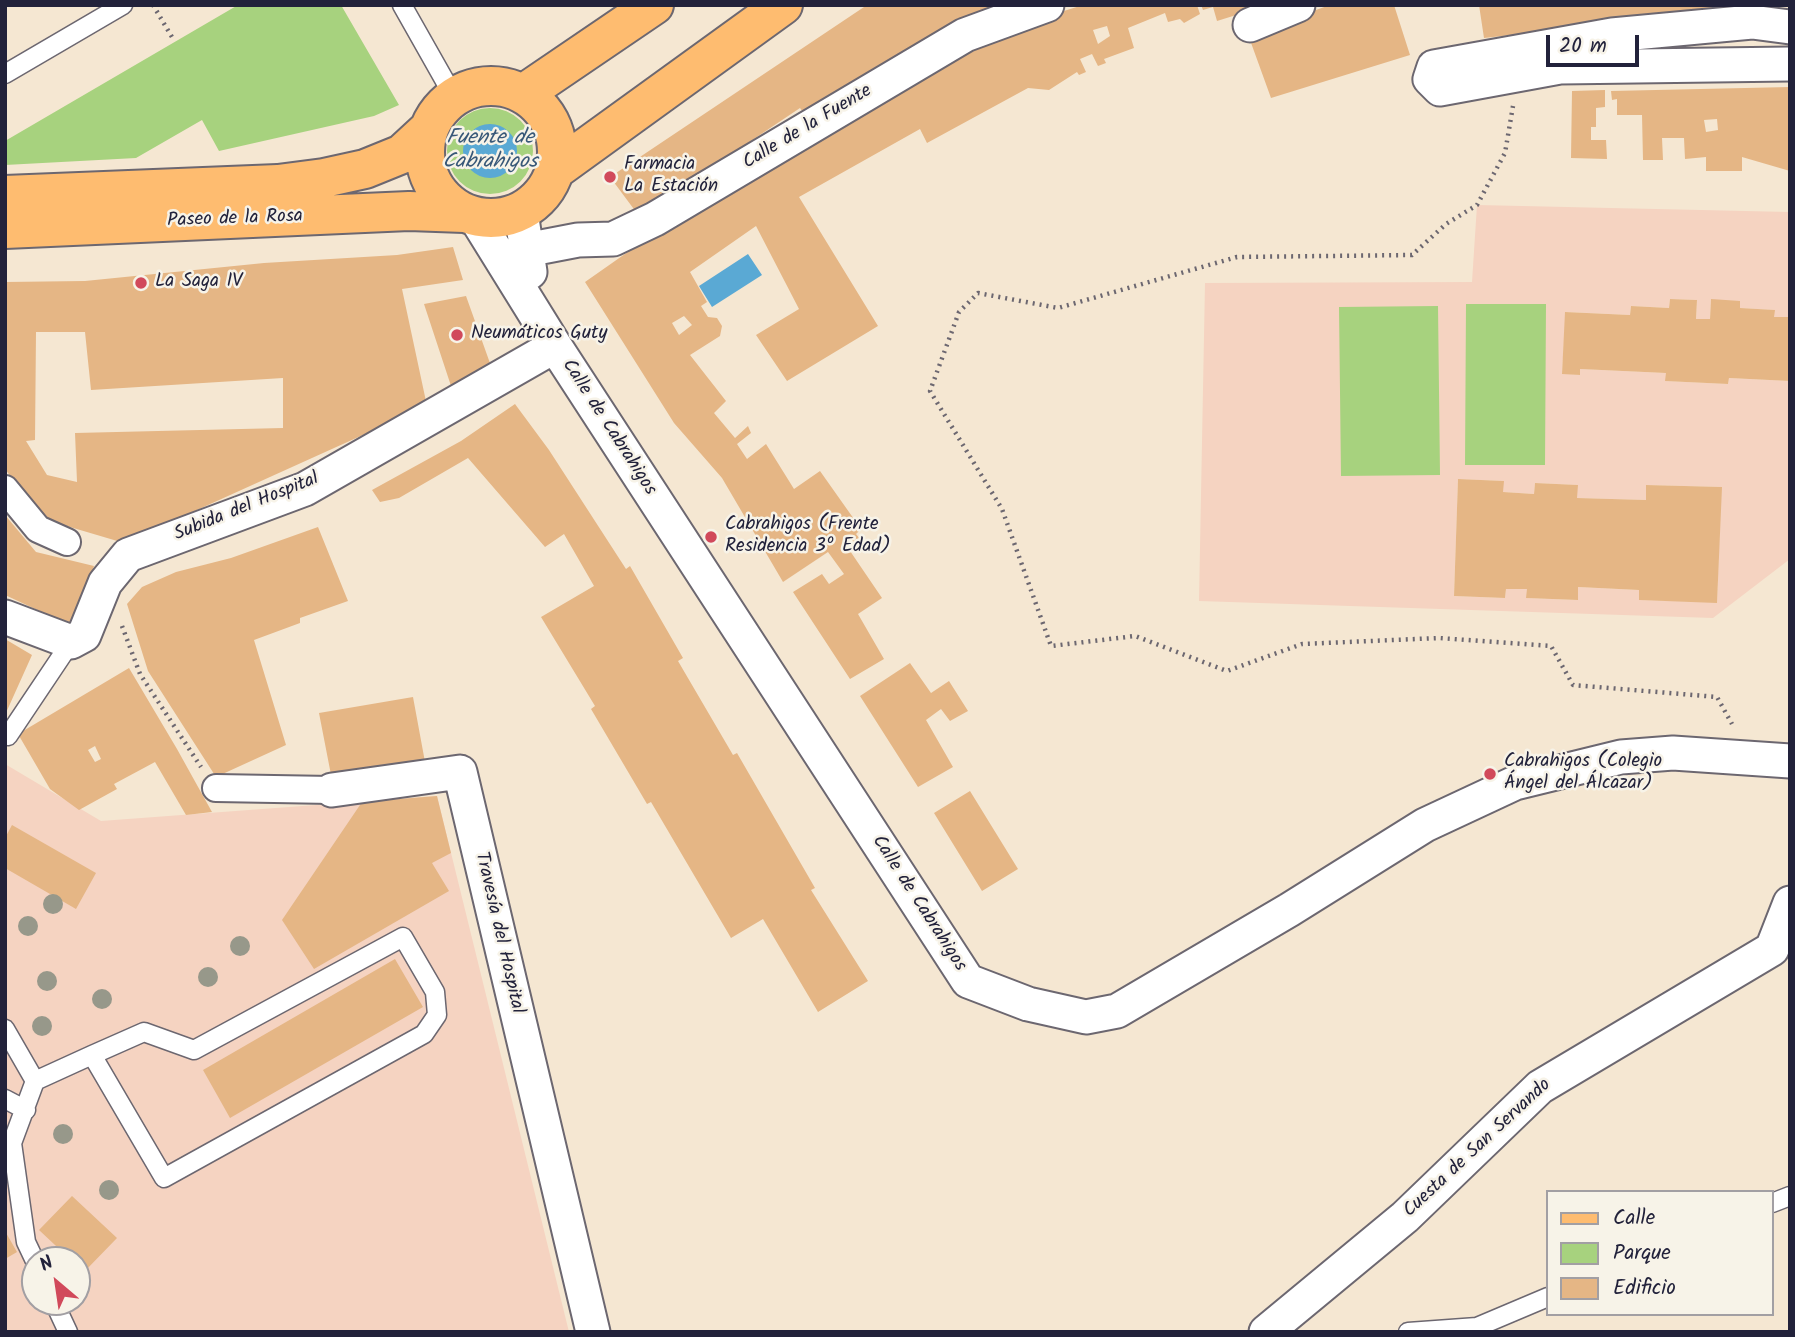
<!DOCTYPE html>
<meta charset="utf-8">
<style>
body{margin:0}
#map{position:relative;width:1795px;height:1337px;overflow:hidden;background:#f5e7d2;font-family:Kalam,sans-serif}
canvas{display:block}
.frame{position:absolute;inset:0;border:7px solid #22223b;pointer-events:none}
.legend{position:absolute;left:1546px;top:1190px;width:228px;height:126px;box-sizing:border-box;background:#f7f3e8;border:2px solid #a29fa3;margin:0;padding:9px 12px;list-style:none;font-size:21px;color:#22223b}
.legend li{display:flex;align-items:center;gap:14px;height:35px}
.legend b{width:35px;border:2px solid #a29fa3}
.north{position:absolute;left:21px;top:1246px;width:70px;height:70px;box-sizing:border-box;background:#f7f3e8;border:2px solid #a29fa3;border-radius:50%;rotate:331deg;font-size:19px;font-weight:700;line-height:28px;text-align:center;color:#22223b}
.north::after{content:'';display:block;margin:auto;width:24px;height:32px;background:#d1495b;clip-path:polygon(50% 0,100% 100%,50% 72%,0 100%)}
.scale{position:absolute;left:1546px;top:35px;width:93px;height:32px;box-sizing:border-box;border:4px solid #22223b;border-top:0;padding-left:9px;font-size:21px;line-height:24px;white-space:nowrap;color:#22223b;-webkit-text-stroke:5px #f7f3e8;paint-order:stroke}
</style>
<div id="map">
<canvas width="1795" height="1337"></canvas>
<div class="frame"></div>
<ul class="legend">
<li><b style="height:9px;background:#febc70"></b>Calle</li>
<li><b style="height:19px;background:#a7d27e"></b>Parque</li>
<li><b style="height:19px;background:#e5b685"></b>Edificio</li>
</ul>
<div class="north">N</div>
<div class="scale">20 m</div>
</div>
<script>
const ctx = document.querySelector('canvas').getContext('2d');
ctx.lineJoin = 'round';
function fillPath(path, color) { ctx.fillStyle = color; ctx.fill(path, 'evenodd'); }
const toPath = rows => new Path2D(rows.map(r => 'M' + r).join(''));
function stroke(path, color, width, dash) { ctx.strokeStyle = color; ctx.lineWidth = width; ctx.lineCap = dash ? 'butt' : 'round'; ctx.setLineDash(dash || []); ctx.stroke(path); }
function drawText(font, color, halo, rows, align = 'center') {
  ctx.font = font + ' Kalam,sans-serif'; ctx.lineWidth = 5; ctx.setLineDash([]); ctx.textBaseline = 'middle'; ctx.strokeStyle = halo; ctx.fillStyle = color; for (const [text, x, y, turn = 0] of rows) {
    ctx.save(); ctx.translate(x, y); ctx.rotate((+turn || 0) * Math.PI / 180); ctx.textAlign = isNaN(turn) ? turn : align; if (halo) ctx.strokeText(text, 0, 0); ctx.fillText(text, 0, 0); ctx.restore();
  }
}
const built = toPath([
 [1477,205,1790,212,1790,317,1774,317,1774,310,1740,308,1711,299,1710,319,1696,319,1697,300,1670,299,1669,308,1631,306,1630,315,1566,312,1562,373,1580,375,1580,369,1666,373,1666,381,1728,384,1729,378,1790,381,1790,559,1713,618,1199,601,1205,283,1472,282],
 [1458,479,1503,481,1503,492,1534,494,1535,483,1577,485,1577,498,1646,500,1647,485,1721,487,1717,602,1639,600,1639,590,1578,587,1577,600,1527,598,1527,589,1506,589,1505,598,1454,596],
 [5,764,101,821,437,796,569,1332,5,1332],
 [35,1260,77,1260,77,1302,35,1302]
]);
const green = toPath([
 [238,5,341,5,399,105,374,116,219,151,202,120,136,158,5,165,5,141],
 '447 151a43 43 0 1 1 86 0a43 43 0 1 1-86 0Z',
 [1466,304,1546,304,1545,465,1465,465],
 [1438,306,1440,475,1341,476,1339,307]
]);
const water = toPath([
 '463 151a27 27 0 1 1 54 0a27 27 0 1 1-54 0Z',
 [748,254,762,275,712,307,699,286]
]);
const building = toPath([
 [867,5,1004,5,806,116,800,108,639,216,610,177],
 [1083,5,1197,5,1200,14,1184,23,1180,19,1168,22,1165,13,1128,28,1134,48,1104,59,1106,63,1098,66,1092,54,1080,59,1086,72,1079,75,1077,72,1049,90,1028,88,927,143,920,129,799,197,878,326,787,381,756,335,799,309,756,226,690,272,707,302,701,306,708,317,717,318,722,326,720,336,690,355,726,401,714,413,735,438,748,426,751,433,737,444,747,459,766,444,794,489,820,471,861,529,856,534,860,539,857,545,848,548,882,598,858,614,884,659,850,679,793,592,822,574,829,584,844,574,828,552,783,582,722,478,674,423,585,282,662,228,997,32],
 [1107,26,1110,36,1098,44,1093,30],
 [684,316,692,325,679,335,672,323],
 [1201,5,1265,5,1265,6,1217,21,1213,7,1203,10],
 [1330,5,1394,5,1410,55,1271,98,1250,40,1257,31],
 [1479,5,1534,7,1766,7,1484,38],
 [1790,87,1790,171,1742,157,1742,171,1706,171,1706,157,1685,159,1684,138,1662,138,1663,160,1643,160,1642,115,1617,115,1617,99,1612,100,1611,91],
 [1717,119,1718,130,1706,132,1704,120],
 [1605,90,1605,107,1596,108,1596,127,1591,127,1591,140,1606,140,1607,159,1571,158,1572,91],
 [453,247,463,280,402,289,427,406,124,543,43,519,5,469,5,282,85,281,264,263,397,255],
 [36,332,85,332,91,390,283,378,283,428,75,433,77,482,47,475,26,441,35,440],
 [466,296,491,366,452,389,424,304],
 [1670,299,1697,300,1696,319,1710,319,1711,299,1740,301,1740,308,1775,310,1774,317,1790,317,1790,381,1729,378,1728,384,1665,381,1666,373,1580,369,1580,375,1562,374,1565,312,1630,315,1631,306,1669,308],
 [515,404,549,450,626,569,630,566,683,658,678,661,733,755,737,753,815,888,811,890,868,981,818,1012,763,919,731,938,651,802,647,804,591,709,595,706,541,617,594,586,564,534,545,547,468,458,399,498,380,502,372,490,461,441],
 [1458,479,1504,481,1503,492,1534,494,1535,483,1578,485,1577,498,1646,500,1646,485,1722,487,1717,603,1639,600,1639,590,1578,587,1578,600,1526,598,1527,589,1506,589,1505,598,1454,596],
 [5,515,36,552,94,566,72,626,5,595],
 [318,527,348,601,300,618,300,623,254,640,286,745,216,777,148,671,127,604,142,587,176,572,231,558],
 [5,639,32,655,5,715],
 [910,663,931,693,949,681,968,711,950,721,941,709,926,720,953,767,918,787,860,696],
 [129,668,177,749,212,812,186,815,155,762,114,784,117,789,79,810,50,789,18,734],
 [95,746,101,759,95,762,88,750],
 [413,697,425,762,332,780,319,713],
 [970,791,1018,869,982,891,934,813],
 [437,796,451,853,432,863,449,891,314,969,282,920,362,802],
 [12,825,96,873,76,909,5,868,5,838],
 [395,959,423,1007,230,1118,203,1070],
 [72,1196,117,1238,84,1272,77,1266,77,1260,71,1260,39,1230],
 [5,1231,17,1252,5,1259]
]);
const path = toPath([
 [153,5,172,37],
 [1513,106,1505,153,1477,205,1446,224,1412,255,1237,257,1058,308,978,293,959,312,930,391,1002,509,1051,646,1135,636,1227,671,1302,644,1439,638,1551,646,1573,685,1717,697,1732,724],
 [122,626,140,674,201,767]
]);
const service = toPath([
 [402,5,454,97],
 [5,74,123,5],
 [8,736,71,642],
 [5,1029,35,1081,12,1143,26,1242,35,1261],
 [35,1081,92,1055,144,1032,194,1050,403,937,435,992,437,1015,424,1034,164,1178,92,1055],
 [5,1099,26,1110],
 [1772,1203,1790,1196],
 [54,1302,68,1332],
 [1408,1332,1477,1327,1548,1297]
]);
const pedestrian = toPath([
 [5,489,38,529,67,542],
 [216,788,332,790]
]);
const minor = toPath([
 [1250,25,1298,5],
 [1790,27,1752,22,1612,35,1434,67,1430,79,1440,89,1560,67,1790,64],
 [521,212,530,272],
 [475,217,555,346,968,981,1028,1004,1086,1017,1117,1011,1289,910,1425,825,1515,783,1621,757,1673,753,1790,761],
 [526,250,578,240,613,239,655,219,965,35,1047,5],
 [5,617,71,642,84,635,105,583,128,555,305,489,555,346],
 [332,790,460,772,593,1332],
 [1266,1332,1405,1217,1540,1087,1772,949,1790,903]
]);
const primary = toPath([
 '425 152a66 66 0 1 1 132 0a66 66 0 1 1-132 0Z',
 [523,94,654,5],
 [555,170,783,5],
 [5,195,278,184,324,178,365,169,402,154,428,130],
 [5,229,409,211,464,213]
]);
const trees = [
 [53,904],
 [28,926],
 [240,946],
 [208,977],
 [47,981],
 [102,999],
 [42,1026],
 [63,1134],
 [109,1190]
];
const markers = [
 [610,177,7,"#d1495b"],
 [141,283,7,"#d1495b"],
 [457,335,7,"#d1495b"],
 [711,537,7,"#d1495b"],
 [1490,774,7,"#d1495b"]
];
const streetNames = [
 ["Calle de la Fuente",808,128,-31],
 ["Paseo de la Rosa",235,220,-2],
 ["Calle de Cabrahigos",608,428,57],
 ["Subida del Hospital",247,508,-22],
 ["Calle de Cabrahigos",918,904,57],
 ["Travesía del Hospital",498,933,77],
 ["Cuesta de San Servando",1478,1149,-43]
];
const poiNames = [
 ["Farmacia",624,166],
 ["La Estación",624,188],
 ["La Saga IV",155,283],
 ["Neumáticos Guty",471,335],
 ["Cabrahigos (Frente",725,526],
 ["Residencia 3º Edad)",725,548],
 ["Cabrahigos (Colegio",1504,763],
 ["Ángel del Álcazar)",1504,785]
];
const waterNames = [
 ["Fuente de",490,139],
 ["Cabrahigos",490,163]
];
fillPath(built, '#f5d3c1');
fillPath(green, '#a7d27e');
fillPath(water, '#5aa9d4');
fillPath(building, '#e5b685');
stroke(service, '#6c6770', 21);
stroke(pedestrian, '#6c6770', 30);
stroke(minor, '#6c6770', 37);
stroke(primary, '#6c6770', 42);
stroke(path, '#6c6770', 4.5, [2, 5]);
stroke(service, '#fff', 18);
stroke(pedestrian, '#fff', 26);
stroke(minor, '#fff', 33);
stroke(primary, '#febc70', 38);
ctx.fillStyle = '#97988a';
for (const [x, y] of trees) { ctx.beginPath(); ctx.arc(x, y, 10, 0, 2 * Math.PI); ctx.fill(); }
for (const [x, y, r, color] of markers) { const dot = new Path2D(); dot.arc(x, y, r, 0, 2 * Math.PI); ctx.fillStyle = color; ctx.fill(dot); stroke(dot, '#f7f3e8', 2.5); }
drawText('19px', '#22223b', '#f7f3e8', streetNames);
drawText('19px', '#22223b', '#f7f3e8', poiNames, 'left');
drawText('italic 21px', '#385878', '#f7f3e8', waterNames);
</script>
